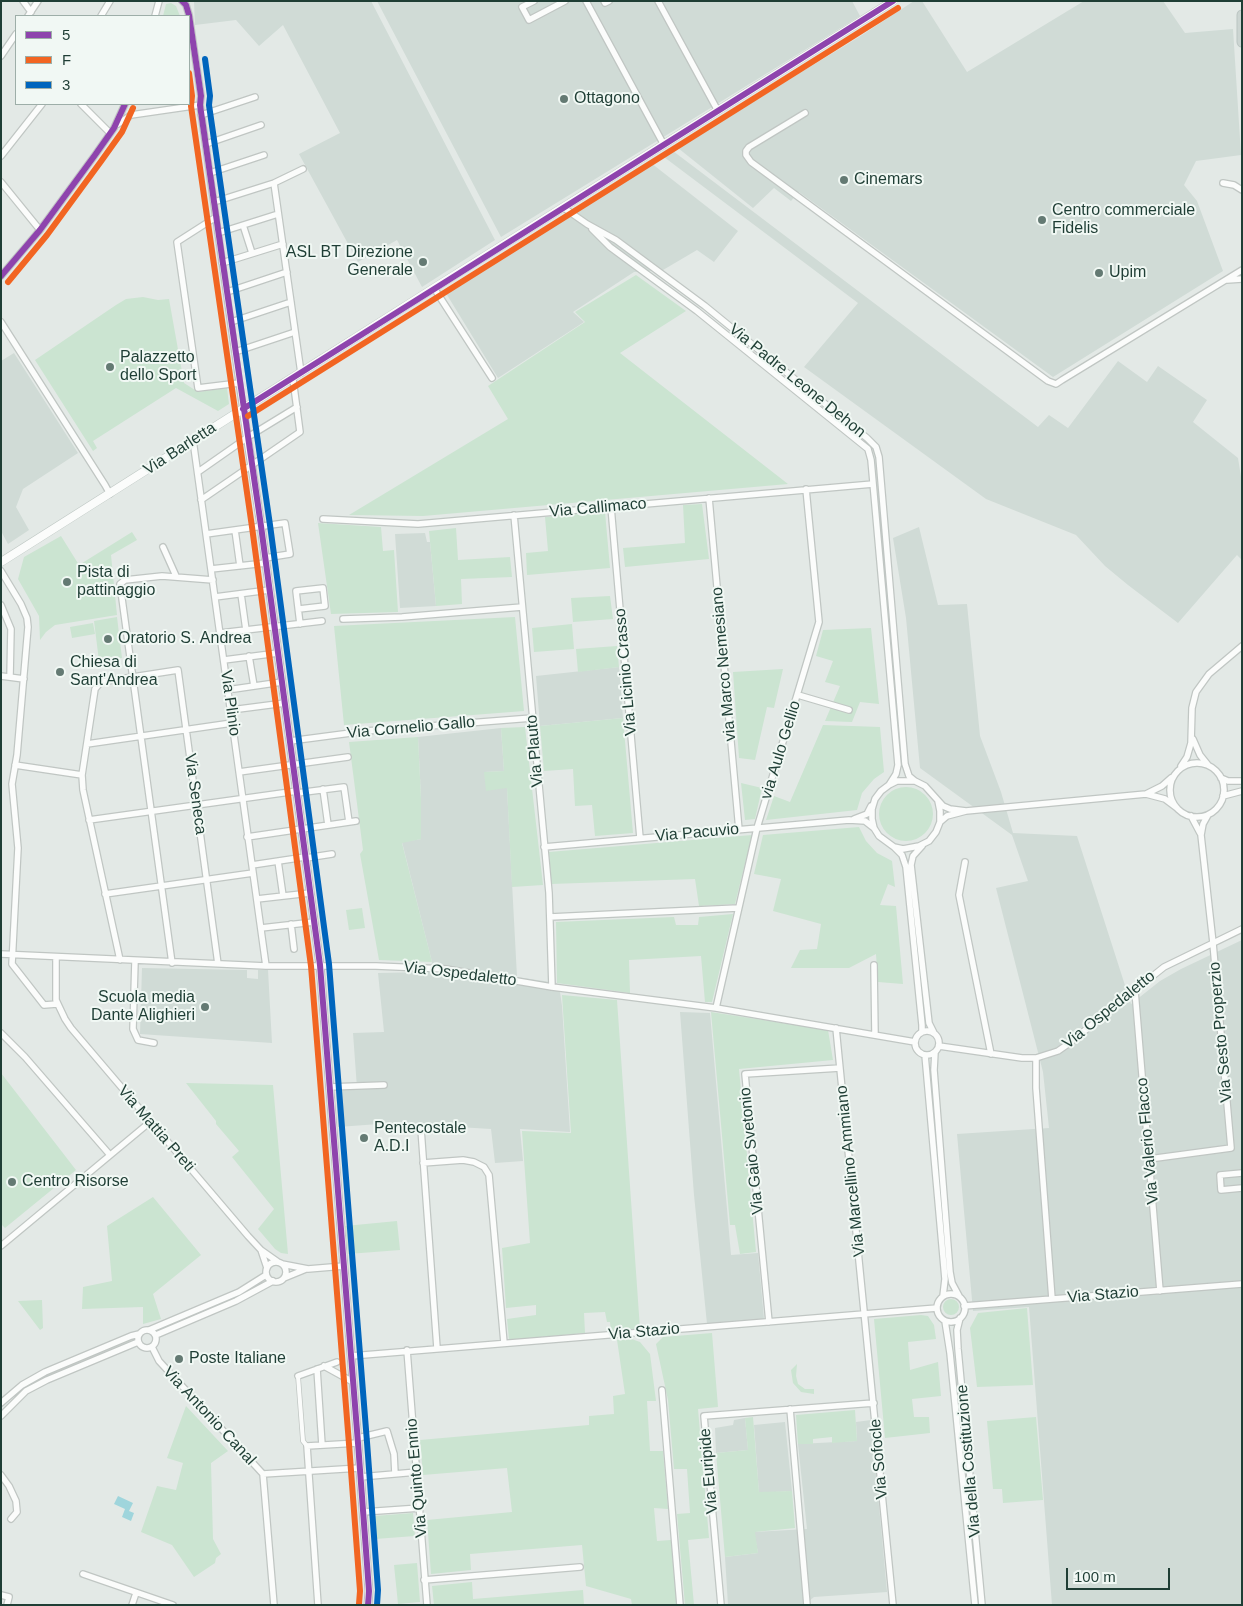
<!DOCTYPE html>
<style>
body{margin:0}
#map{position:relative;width:1243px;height:1606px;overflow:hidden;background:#e3e9e6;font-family:Helvetica,sans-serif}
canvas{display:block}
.frame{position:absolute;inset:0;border:2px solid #1f3e35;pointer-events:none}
.legend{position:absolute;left:15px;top:15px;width:175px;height:90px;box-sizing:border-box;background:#f1f8f4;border:1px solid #9daea8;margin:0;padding:6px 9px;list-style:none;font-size:15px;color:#1f3e35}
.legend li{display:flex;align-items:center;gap:10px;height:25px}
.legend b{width:25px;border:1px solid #9daea8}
.scale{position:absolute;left:1066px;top:1568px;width:104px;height:22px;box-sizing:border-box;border:2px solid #1f3e35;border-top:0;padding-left:6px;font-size:15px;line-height:18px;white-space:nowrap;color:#1f3e35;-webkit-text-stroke:4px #f1f8f4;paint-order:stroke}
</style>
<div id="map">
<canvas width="1243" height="1606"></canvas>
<div class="frame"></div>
<ul class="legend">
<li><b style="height:6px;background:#8e44ad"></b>5</li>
<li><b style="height:6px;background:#f26522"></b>F</li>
<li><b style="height:6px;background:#0065bd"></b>3</li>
</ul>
<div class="scale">100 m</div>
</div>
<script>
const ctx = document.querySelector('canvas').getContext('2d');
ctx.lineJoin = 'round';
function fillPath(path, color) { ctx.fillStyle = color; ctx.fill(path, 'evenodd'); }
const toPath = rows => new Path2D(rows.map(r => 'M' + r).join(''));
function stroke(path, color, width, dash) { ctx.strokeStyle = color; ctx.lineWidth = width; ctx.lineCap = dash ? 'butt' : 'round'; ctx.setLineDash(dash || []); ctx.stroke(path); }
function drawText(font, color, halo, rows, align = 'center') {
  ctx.font = font + ' Helvetica,sans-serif'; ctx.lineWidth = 4; ctx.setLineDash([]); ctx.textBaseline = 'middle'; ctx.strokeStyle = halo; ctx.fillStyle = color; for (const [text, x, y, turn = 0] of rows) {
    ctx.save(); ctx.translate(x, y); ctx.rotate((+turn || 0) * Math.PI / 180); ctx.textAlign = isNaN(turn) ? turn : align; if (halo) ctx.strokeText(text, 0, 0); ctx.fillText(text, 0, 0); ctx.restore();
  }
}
const built = toPath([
 [194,1,371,1,495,240,422,287,397,240,358,262,299,154,340,133,283,25,259,46,236,20,195,25],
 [377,1,852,1,860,16,501,237],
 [914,1,922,1,967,72,1084,1,1163,1,1185,33,1233,29,1241,155,1196,161,1184,185,1197,201,1223,271,1053,377,799,192,791,201,774,188,753,208,678,148,764,95,859,37],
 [669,148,1038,427,1049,415,1068,428,1118,361,1147,382,1158,366,1207,400,1193,422,1238,458,1242,483,1242,560,1237,555,1178,623,1128,585,1105,566,1076,535,986,499,804,367,858,303,664,157,651,163,738,231,714,262,697,250,663,270,634,272,573,312,584,322,498,378,444,290],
 [14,353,78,453,23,489,16,507,29,530,8,544,1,531,1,361],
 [919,527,938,605,967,604,980,736,1001,792,1013,833,1077,836,1131,1004,1160,981,1181,969,1242,940,1242,1605,1052,1605,1029,1307,973,1311,957,1134,1049,1128,1043,1072,996,888,1028,881,1012,835,920,768,906,618,893,538],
 [425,533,427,542,430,542,436,606,400,608,395,534],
 [619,667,623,718,540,726,536,676],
 [501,728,504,771,485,772,507,788,517,977,557,983,560,992,562,1006,570,1132,520,1129,523,1161,495,1163,491,1129,392,1123,338,1127,336,1089,357,1088,353,1033,384,1032,378,973,430,972,432,962,402,842,421,839,421,798,418,737],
 [142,968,247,970,247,978,258,979,258,970,268,970,272,1043,140,1034],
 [680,1012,710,1013,731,1255,758,1253,764,1319,707,1324,694,1195],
 [745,1418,748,1450,716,1453,715,1428,733,1425,734,1420],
 [871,1420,887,1592,814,1597,804,1605,728,1605,725,1557,758,1553,754,1532,807,1529,798,1444,857,1441,856,1422],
 [785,1422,792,1491,759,1493,754,1425]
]);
const green = toPath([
 [171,3,176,6,180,16,163,16,166,4],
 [636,275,686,311,620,353,788,484,423,516,349,515,508,419,488,386,585,322,575,312],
 [143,297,158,300,169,299,184,383,198,392,227,388,229,404,218,411,176,388,93,441,97,448,93,451,35,360,116,305,126,299],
 [702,504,709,559,625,567,623,548,685,543,683,505],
 [605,512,610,568,527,575,526,553,548,551,545,517],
 [318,523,381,527,383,551,394,550,398,612,331,614],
 [456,528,458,560,510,557,512,577,461,579,462,604,436,606,429,531],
 [132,532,137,540,111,555,117,615,55,625,46,632,40,640,39,616,18,579,24,557,61,536,79,565],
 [610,596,613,619,573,622,571,598],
 [117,617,122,658,99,661,94,621],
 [515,617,524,711,344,725,334,626],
 [93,623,95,634,72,638,70,627],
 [572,624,574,649,534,652,532,628],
 [871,628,879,704,860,702,852,722,825,721,840,686,825,682,833,661,816,656,823,630],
 [617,646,619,667,578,672,576,649],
 [783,669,774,708,767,707,755,760,739,758,733,672],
 [623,718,633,833,595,836,592,805,575,806,573,769,544,771,540,726],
 [823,725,880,727,884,772,874,779,862,793,857,810,766,820,774,796,790,802],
 [525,727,543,885,512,887,507,788,486,791,484,772,504,771,501,728],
 [418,737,421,798,421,839,402,843,432,962,379,960,360,854,363,850,349,742],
 [741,783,762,788,755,819,745,820],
 '879 814a27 27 0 1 1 54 0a27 27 0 1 1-54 0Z',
 [859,827,866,841,877,853,892,861,895,887,888,884,880,905,896,906,903,984,878,982,876,954,849,968,791,968,800,950,817,949,821,924,773,911,781,879,754,874,763,835],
 [752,835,735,904,699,906,695,879,551,884,549,852],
 [362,908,365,928,349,930,346,910],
 [733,914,712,1002,705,1002,701,956,629,960,630,993,557,983,556,922,674,917,676,925,698,925,699,917],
 [562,995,617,1000,640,1329,611,1332,610,1322,607,1322,605,1312,584,1313,585,1333,509,1340,507,1319,536,1315,536,1305,506,1308,502,1248,530,1243,522,1131,571,1133],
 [711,1012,828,1030,833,1060,739,1069,756,1252,740,1254,735,1225,730,1225],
 [1,1073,76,1170,5,1228,1,1224],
 [186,1083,273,1085,288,1254,281,1253,275,1249,258,1229,274,1209,232,1157,239,1151,216,1124,216,1121],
 [153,1197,201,1255,153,1294,161,1319,143,1324,143,1307,82,1309,83,1287,112,1281,107,1226],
 [397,1221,400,1250,348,1254,345,1226],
 '943 1307a8 8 0 1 1 16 0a8 8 0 1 1-16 0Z',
 [42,1300,43,1328,40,1330,18,1301],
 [1027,1308,1033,1385,977,1387,970,1328,978,1313],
 [921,1315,928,1316,934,1325,936,1339,908,1342,910,1370,938,1362,941,1396,912,1399,914,1417,929,1417,930,1433,885,1438,874,1319],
 [712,1333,718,1407,698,1409,709,1538,688,1540,694,1605,685,1605,677,1514,690,1513,687,1469,674,1469,668,1400,656,1344,663,1337],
 [629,1338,640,1342,650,1354,656,1401,647,1401,650,1451,663,1451,668,1509,654,1508,657,1541,671,1540,677,1605,632,1605,631,1599,586,1586,582,1545,470,1554,471,1570,431,1574,427,1520,512,1512,507,1468,423,1475,420,1440,589,1425,589,1416,614,1414,613,1396,625,1394,617,1340],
 [797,1364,796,1376,798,1384,805,1389,814,1389,814,1394,801,1392,793,1383,791,1370],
 [186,1406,228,1451,211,1463,213,1539,221,1554,216,1558,215,1563,194,1577,172,1545,141,1532,157,1486,176,1490,183,1463,167,1458],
 [855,1410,857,1441,832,1443,832,1437,813,1439,813,1444,798,1444,796,1415],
 [753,1417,759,1492,792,1491,795,1528,755,1532,758,1553,725,1557,716,1453,748,1450,745,1418],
 [1036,1417,1043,1500,1003,1503,1002,1489,993,1489,987,1421],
 [413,1513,415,1536,375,1539,374,1516],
 [417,1563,420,1602,398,1604,394,1565],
 [472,1582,473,1599,583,1590,584,1605,434,1605,432,1586]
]);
const water = toPath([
 [118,1496,133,1503,129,1511,134,1513,131,1521,122,1517,125,1509,114,1504]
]);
const pedestrian = toPath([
 [298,1376,303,1441,307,1446]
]);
const minor = toPath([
 [23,1,31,12],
 [182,1,186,5,189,15,201,96,200,105,243,409],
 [534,1,522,7,529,20,565,1],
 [586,1,664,145],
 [604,1,605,3,609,1],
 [658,1,718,111],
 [28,16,38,1],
 [101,16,110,1],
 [155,16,159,1],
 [1,56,16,34],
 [81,104,110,133],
 [805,113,749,147,746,151,746,155,751,162,1048,381,1056,384,1062,380,1242,270],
 [201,115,255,97],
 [118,124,131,115,200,105],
 [206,144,261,125],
 [1,156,42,104],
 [210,173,264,155],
 [1,182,40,230],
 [274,183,301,373],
 [1223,183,1234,185,1242,190],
 [214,202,274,183,303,169],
 [564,208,587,224,616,240,705,306,867,438,876,447,879,457,905,764,909,776,915,781],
 [216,217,177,242,198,388,239,383],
 [243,225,252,253],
 [592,229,610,247,697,311,868,449,871,460,898,765,896,774,889,785],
 [218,233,278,214],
 [222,263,283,244],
 [1,276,40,230,95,155,114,128,125,104],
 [1227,280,1242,279],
 [434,288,492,378],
 [227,292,287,272],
 [1,322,105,485,110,494],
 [231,322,291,302],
 [235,352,295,332],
 [193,440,266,966],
 [198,472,248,437,297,407],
 [709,498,739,830],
 [201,500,300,432,293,379],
 [611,507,640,838],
 [514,515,549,893,552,987],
 [323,519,418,524,873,484],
 [235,530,240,566],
 [206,534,285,523,290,554,265,558],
 [163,547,176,576],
 [211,569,266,563],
 [1,571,21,604,27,618,28,627,17,755,12,784,18,848,12,964,44,1005,57,1004],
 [241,594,246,630],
 [215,597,269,590],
 [1,605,11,629,10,677],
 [299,609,325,606,323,588,296,591,300,624],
 [343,619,402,617,522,607],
 [220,633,322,621],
 [249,656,254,686],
 [224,660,278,653],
 [1,676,24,679],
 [234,689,282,682],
 [798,695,849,710],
 [231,710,285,703],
 [1193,739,1200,755,1208,765],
 [290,741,366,731,532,718],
 [87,744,232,723],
 '1170 790a27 27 0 1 1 54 0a27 27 0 1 1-54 0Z',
 [15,765,82,775],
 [1181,766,1187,757,1191,743,1192,708,1196,692,1209,674,1242,646],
 [239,772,348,757],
 [1221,778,1228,781,1242,781],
 [323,789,328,825],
 [297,793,344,787,349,822],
 [1146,794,1162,786,1171,778],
 [1223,796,1242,791],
 [938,801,940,811,940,822,936,832,929,841,919,846,903,849,894,847,879,836,874,828,872,819,872,809,875,799,881,791,889,785,897,781,915,781,925,786,943,806,950,809,966,811],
 [1191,816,1200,833],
 [854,819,867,814,871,806],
 [89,820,297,791],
 [940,822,947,816,966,811,1146,794,1165,799,1177,808],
 [247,837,356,821],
 [922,846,913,856,911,865,929,1023,934,1033],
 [544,847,849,820,865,821,874,828],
 [894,847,902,855,906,867,922,1025,922,1032],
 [306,858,332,854],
 [278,861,283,896],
 [965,862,959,895,991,1054],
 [252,865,305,857],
 [105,894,253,873],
 [257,899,310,893],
 [550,917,738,908],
 [291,924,294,949],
 [261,928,314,922],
 [1,954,266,966,376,966,446,969,552,987,716,1008,915,1042],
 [56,958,56,1000,65,1019,71,1028,248,1236,261,1250,278,1262],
 [120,960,83,790,82,775,95,689,100,683,107,681,178,670,218,964],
 [135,961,133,1029,138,1040,154,1043],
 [172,963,120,584,125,580,162,576,213,580],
 [874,965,875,1035],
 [1135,991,1160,1291],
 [716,1008,757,828,819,622,806,489],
 [836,1028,893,1605],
 '915 1043a12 12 0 1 1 24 0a12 12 0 1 1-24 0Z',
 [1,1033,25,1057,110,1155],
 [939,1046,1022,1058,1036,1058,1058,1051,1068,1044,1164,967,1242,929],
 [935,1052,934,1070,950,1272,952,1283,959,1296],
 [925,1055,945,1279,943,1296],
 [1036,1058,1036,1088,1052,1299],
 [329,1087,384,1085],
 [421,1129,437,1348],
 [1149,1159,1231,1148,1213,943,1201,835,1203,824,1208,815],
 [423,1163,463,1160,474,1162,484,1167,489,1175,504,1343],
 [1242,1173,1220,1175,1221,1190,1242,1188],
 [1,1246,150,1122],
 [261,1250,267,1268],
 '266 1272a10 10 0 1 1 20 0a10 10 0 1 1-20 0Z',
 [282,1264,308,1269,344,1266],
 [284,1278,306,1269],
 '937 1308a14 14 0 1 1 28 0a14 14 0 1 1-28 0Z',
 [964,1306,1242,1284],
 [960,1318,957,1330,958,1349,982,1605],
 [945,1321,950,1353,975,1605],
 [769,1322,745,1074,840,1068],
 '138 1339a9 9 0 1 1 18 0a9 9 0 1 1-18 0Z',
 [149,1330,239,1292,266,1275],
 [156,1335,236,1301,273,1281],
 [152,1347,159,1361,263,1474,274,1605],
 [407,1350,427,1605],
 [351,1356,937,1308],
 [324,1366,353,1382],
 [317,1369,322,1445],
 [298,1376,337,1362],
 [662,1390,680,1605],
 [1,1403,22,1385,45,1372,131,1336,139,1334],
 [790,1409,807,1605],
 [1,1416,26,1391,47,1380,138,1342],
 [358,1438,387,1431,394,1454,395,1474],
 [263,1474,360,1468],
 [1,1475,9,1486,16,1501,17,1512,11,1519],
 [360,1477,417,1472],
 [363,1512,420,1508],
 [83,1574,173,1605],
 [424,1580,580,1567],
 [1,1595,9,1597,7,1605],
 [132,1605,136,1593],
 [318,1605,307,1446,358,1443],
 [721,1605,704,1416,874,1403]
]);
const tertiary = toPath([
 [243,409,261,526,320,965,358,1443,369,1591,368,1605]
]);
const secondary = toPath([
 [1,562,434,288,893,1]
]);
const primary = toPath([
 [1242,15,1242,42]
]);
const bus1 = toPath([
 [182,1,186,5,189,15,201,96,200,105,261,526,320,965,358,1443,369,1591,368,1605],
 [1,276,40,230,95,155,114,128,125,104],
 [243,409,893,1]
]);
const bus2 = toPath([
 [189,73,192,96,191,106,252,527,311,966,349,1444,360,1591,359,1604],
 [8,282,47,235,102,160,122,132,133,108],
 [248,416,898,8]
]);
const bus3 = toPath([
 [205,59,210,96,209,105,270,525,329,964,367,1442,378,1590,377,1605]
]);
const markers = [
 [564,99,5,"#647a73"],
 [844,180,5,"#647a73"],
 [1042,220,5,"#647a73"],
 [423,262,5,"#647a73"],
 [1099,273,5,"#647a73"],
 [110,367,5,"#647a73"],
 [67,582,5,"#647a73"],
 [108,639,5,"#647a73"],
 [60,672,5,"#647a73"],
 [205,1007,5,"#647a73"],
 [364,1138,5,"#647a73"],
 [12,1182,5,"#647a73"],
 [179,1359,5,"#647a73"]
];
const poiNames = [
 ["Ottagono",574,99],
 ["Cinemars",854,180],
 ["Centro commerciale",1052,211],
 ["Fidelis",1052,229],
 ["ASL BT Direzione",413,253,"right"],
 ["Generale",413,271,"right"],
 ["Upim",1109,273],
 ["Palazzetto",120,358],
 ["dello Sport",120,376],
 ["Pista di",77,573],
 ["pattinaggio",77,591],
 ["Oratorio S. Andrea",118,639],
 ["Chiesa di",70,663],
 ["Sant'Andrea",70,681],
 ["Scuola media",195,998,"right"],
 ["Dante Alighieri",195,1016,"right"],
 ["Pentecostale",374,1129],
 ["A.D.I",374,1147],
 ["Centro Risorse",22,1182],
 ["Poste Italiane",189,1359]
];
const streetNames = [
 ["Via Padre Leone Dehon",797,381,39],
 ["Via Barletta",180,449,-33],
 ["Via Callimaco",598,508,-5],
 ["via Marco Nemesiano",724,664,-95],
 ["Via Licinio Crasso",626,672,-95],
 ["Via Plinio",230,703,82],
 ["Via Cornelio Gallo",411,728,-5],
 ["via Aulo Gellio",781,750,-73],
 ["Via Plauto",535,751,-95],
 ["Via Seneca",195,794,82],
 ["Via Pacuvio",697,833,-5],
 ["Via Ospedaletto",460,974,7],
 ["Via Ospedaletto",1109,1010,-39],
 ["Via Sesto Properzio",1221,1032,-95],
 ["Via Mattia Preti",156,1129,49],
 ["Via Valerio Flacco",1148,1141,-95],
 ["Via Gaio Svetonio",752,1151,-96],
 ["Via Marcellino Ammiano",851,1171,-96],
 ["Via Stazio",1103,1295,-5],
 ["Via Stazio",644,1332,-5],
 ["Via Antonio Canal",209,1416,47],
 ["Via Sofocle",879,1459,-95],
 ["Via della Costituzione",969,1461,-95],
 ["Via Euripide",709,1471,-95],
 ["Via Quinto Ennio",417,1478,-95]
];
fillPath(built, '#d0dbd6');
fillPath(green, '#cbe4d1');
fillPath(water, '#9fd5dc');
stroke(pedestrian, '#c0c6c3', 5.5);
stroke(minor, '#c0c6c3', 8);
stroke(tertiary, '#c0c6c3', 9);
stroke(secondary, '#bec7c3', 9);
stroke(primary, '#bbc5c2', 11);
stroke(pedestrian, '#fbfcfb', 4);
stroke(minor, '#fbfcfb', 5.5);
stroke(tertiary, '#fbfcfb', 7);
stroke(secondary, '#fbfcfb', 8);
stroke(primary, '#ccd5d2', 9);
stroke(bus1, '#8e44ad', 6);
stroke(bus2, '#f26522', 6);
stroke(bus3, '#0065bd', 6);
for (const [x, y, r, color] of markers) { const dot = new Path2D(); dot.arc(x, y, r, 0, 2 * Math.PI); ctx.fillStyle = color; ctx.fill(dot); stroke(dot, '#f1f8f4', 2); }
drawText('16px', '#1f3e35', '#f1f8f4', poiNames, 'left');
drawText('16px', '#1f3e35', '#f1f8f4', streetNames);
</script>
